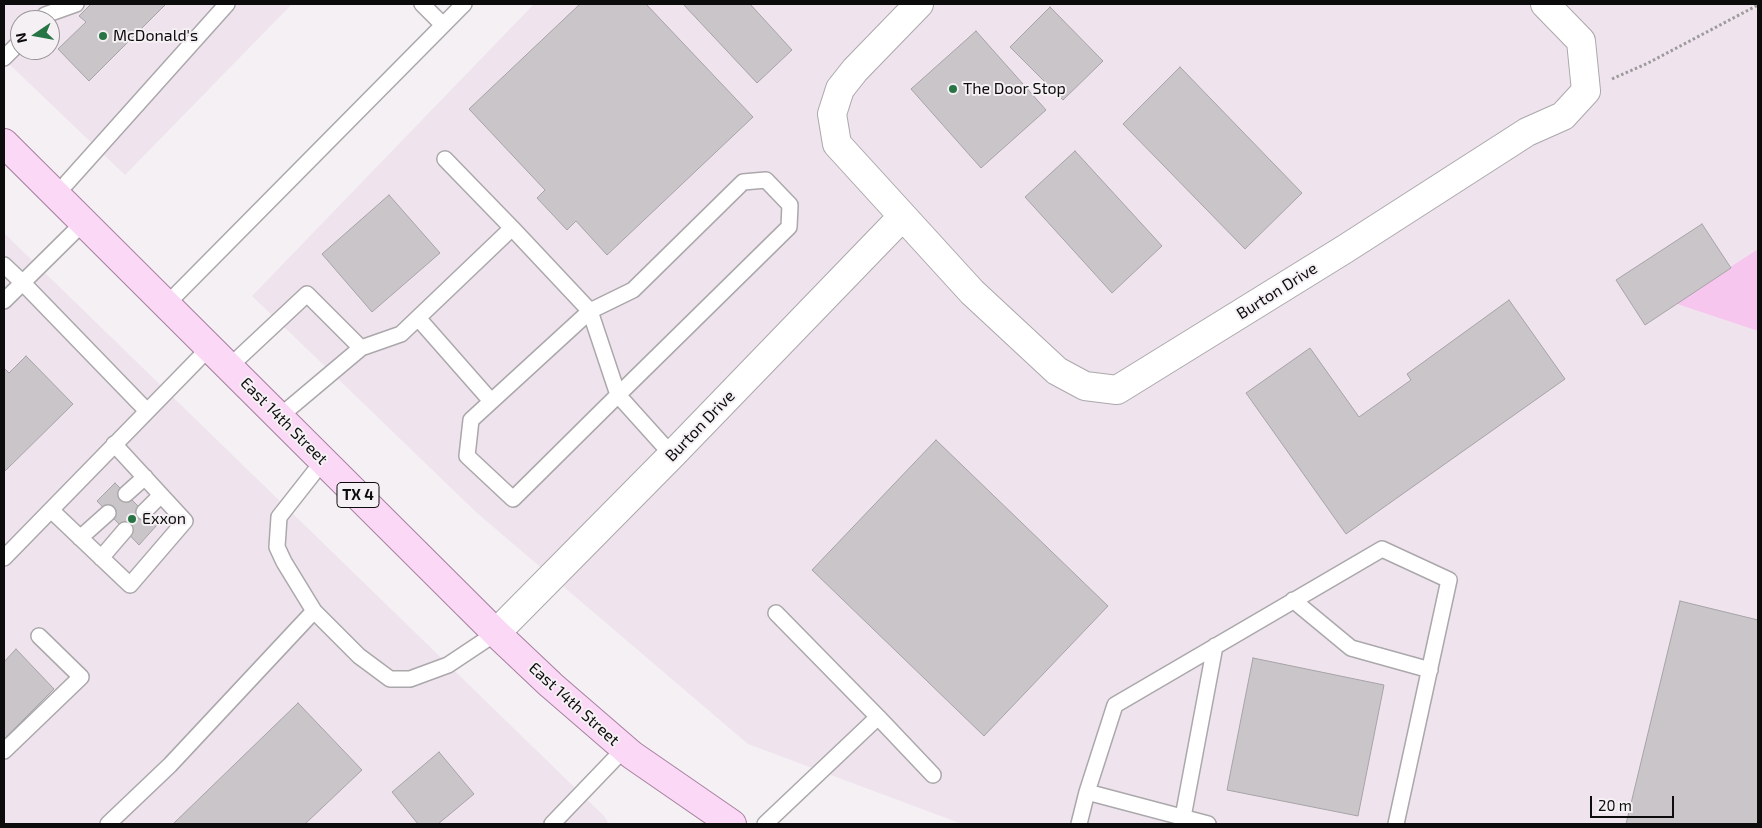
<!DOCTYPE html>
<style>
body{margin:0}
#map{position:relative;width:1762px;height:828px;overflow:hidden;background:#f4f0f3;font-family:"Exo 2",sans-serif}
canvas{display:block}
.frame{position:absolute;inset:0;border:5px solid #0d0c0d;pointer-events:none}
.north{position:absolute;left:10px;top:10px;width:50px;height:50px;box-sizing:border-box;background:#f4f0f3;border:1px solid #989597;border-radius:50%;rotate:258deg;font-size:14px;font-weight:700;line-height:20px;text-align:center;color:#0d0c0d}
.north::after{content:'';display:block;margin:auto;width:18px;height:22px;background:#277545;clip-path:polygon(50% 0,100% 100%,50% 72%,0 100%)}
.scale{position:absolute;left:1590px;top:796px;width:84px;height:22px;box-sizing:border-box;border:2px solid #0d0c0d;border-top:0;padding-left:6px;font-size:15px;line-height:18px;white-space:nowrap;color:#0d0c0d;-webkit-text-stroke:4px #f4f0f3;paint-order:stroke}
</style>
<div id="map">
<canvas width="1762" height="828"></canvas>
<div class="frame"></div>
<div class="north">N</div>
<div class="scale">20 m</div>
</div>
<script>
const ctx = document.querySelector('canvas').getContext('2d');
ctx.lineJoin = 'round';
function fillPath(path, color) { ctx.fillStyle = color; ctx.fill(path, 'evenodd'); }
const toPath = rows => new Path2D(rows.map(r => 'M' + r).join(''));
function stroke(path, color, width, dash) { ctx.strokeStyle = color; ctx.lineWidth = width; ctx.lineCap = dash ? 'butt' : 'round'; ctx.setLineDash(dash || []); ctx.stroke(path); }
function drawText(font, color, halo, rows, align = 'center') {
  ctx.font = font + ' "Exo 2",sans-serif'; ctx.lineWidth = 4; ctx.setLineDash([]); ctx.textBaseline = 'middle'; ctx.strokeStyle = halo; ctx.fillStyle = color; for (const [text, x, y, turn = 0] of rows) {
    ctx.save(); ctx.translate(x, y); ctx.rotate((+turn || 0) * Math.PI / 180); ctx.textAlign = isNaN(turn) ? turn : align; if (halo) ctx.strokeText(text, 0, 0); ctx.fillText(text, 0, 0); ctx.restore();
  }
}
const built = toPath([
 [4,4,292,4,125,175,4,59],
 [20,20,50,20,50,50,20,50],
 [534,4,1758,4,1758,249,1674,303,1758,331,1758,824,962,824,748,744,477,513,252,296],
 [4,233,604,816,609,824,4,824]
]);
const green = toPath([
 [1758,249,1758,331,1674,303]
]);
const building = toPath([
 [91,4,166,4,89,81,58,49,86,22,79,16,91,4],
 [580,4,646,4,753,117,607,255,576,221,567,230,537,198,545,190,469,109,580,4],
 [683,4,750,4,792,50,757,83,683,4],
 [1050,7,1103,61,1063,100,1010,47,1050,7],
 [976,31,1046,110,981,168,911,89,976,31],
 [1180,67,1302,193,1245,249,1123,124,1180,67],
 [1075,151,1162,246,1112,293,1025,197,1075,151],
 [389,195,440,253,372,312,322,254,389,195],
 [1702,224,1731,268,1645,325,1616,280,1702,224],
 [1509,300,1565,379,1346,534,1246,393,1310,348,1359,417,1411,380,1407,374,1509,300],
 [26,356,73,404,4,472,4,368,9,373,26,356],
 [936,440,1108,606,984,736,812,570,936,440],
 [115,483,157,525,139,545,97,501,115,483],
 [1680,601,1758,620,1758,824,1626,824,1680,601],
 [16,649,54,689,4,739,4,662,16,649],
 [1253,658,1384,685,1358,816,1227,790,1253,658],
 [298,703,362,770,305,824,173,824,298,703],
 [439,752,474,794,438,824,418,824,392,792,439,752]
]);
const path = toPath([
 [1612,79,1648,63,1758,5]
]);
const lane = toPath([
 [422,4,443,25],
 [45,15,76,4],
 [4,58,20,42],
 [56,195,227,4],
 [512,228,590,311,471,420,467,456,513,499,618,395,789,227,790,205,766,180,743,182,633,290,590,311,618,395,672,455],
 [4,265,23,283,147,411],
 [4,301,83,223],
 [166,305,464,4],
 [418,318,491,401],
 [229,367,307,294,361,348],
 [279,417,361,348,401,334,512,228,445,159],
 [323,461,279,517,277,547,284,562,314,611,359,656,390,679,410,679,448,665,496,633],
 [126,494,145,477],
 [51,510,130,585,185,521,114,444],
 [144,512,161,495],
 [80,538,108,513],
 [4,558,209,348],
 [101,558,125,530],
 [1293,600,1351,648,1430,670],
 [878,717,933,775],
 [4,751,81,677,39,636],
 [1087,792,1115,705,1382,549,1449,580,1396,824],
 [1183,817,1215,646],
 [108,824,170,765,314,611],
 [552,824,624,749],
 [765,824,878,717,776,613],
 [1079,824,1087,792,1208,824]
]);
const street = toPath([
 [919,4,855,70,840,89,832,114,837,144,972,292,1057,371,1085,386,1117,390,1345,249,1527,132,1563,116,1586,91,1581,41,1545,4],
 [496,633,672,455,902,217]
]);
const primary = toPath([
 [4,143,496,633,551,685,632,755,732,824]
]);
const markers = [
 [103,36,5,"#277545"],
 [953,89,5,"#277545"],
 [132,519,5,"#277545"]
];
const shields = [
 [358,495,42]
];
const shieldNames = [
 ["TX 4",358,495]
];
const poiNames = [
 ["McDonald's",113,36],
 ["The Door Stop",963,89],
 ["Exxon",142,519]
];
const streetNames = [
 ["Burton Drive",1277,291,-32],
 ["East 14th Street",284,421,45],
 ["Burton Drive",700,426,-46],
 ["East 14th Street",574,704,42]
];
fillPath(built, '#efe4ed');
fillPath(green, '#f7c6ee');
fillPath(building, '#c9c5c8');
stroke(building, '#a7a4a7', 1);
stroke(lane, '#aba8ab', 18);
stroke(street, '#aba8ab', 30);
stroke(primary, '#a6809f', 30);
stroke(path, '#9d9a9c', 3, [2.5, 2.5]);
stroke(lane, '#fff', 15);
stroke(street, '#fff', 28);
stroke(primary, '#fbd8f5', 28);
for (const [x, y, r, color] of markers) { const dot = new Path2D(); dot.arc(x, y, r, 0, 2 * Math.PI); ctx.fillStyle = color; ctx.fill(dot); stroke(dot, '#f4f0f3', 2); }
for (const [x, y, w] of shields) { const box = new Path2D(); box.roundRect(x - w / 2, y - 12.5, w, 25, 4); ctx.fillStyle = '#f4f0f3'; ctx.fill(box); stroke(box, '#0d0c0d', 1); }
drawText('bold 15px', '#0d0c0d', null, shieldNames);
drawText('16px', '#0d0c0d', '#f4f0f3', poiNames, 'left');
drawText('16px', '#0d0c0d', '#f4f0f3', streetNames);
</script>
